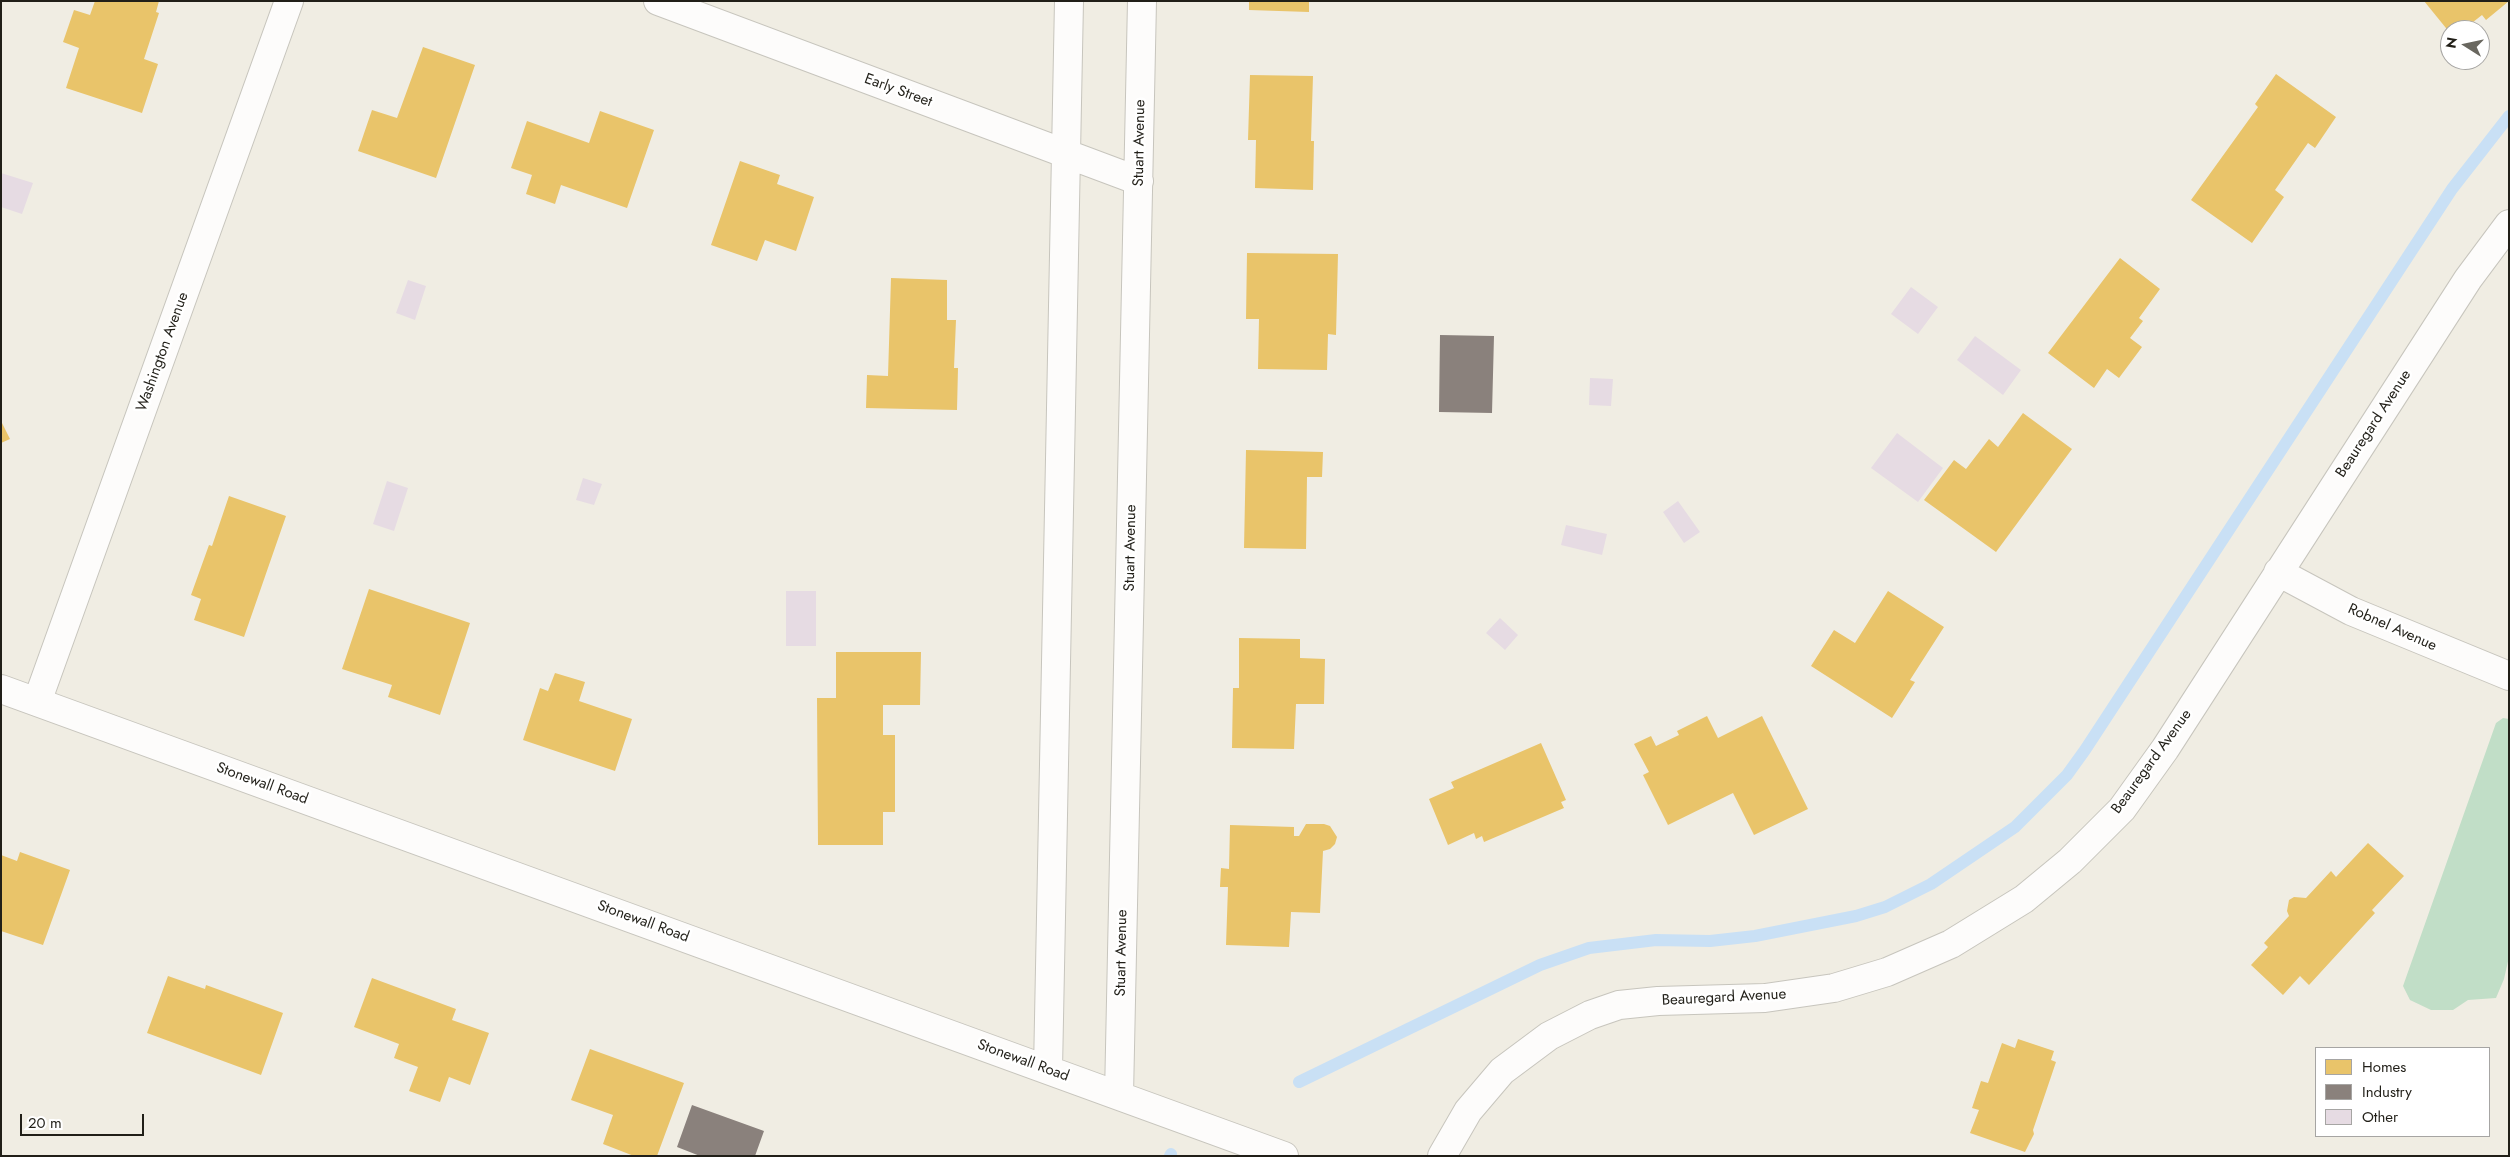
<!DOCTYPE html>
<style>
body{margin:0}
#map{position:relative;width:2510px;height:1157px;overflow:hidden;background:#f0ede3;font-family:Jost,sans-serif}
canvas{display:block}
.frame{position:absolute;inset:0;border:2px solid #211f18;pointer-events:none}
.legend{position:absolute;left:2315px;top:1047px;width:175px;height:90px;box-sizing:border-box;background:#fff;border:1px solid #a6a5a3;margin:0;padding:6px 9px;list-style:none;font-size:15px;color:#211f18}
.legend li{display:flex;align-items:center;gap:10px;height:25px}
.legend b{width:25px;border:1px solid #a6a5a3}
.north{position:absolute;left:2440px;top:20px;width:50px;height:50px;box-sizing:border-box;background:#fff;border:1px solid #a6a5a3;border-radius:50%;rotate:280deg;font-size:14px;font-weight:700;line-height:20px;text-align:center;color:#211f18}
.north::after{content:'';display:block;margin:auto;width:18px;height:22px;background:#69675f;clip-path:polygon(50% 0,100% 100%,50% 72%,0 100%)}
.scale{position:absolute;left:20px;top:1114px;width:124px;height:22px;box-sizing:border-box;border:2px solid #211f18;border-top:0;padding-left:6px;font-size:15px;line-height:18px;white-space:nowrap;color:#211f18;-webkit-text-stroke:4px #fff;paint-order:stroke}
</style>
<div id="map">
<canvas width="2510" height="1157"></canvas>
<div class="frame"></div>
<ul class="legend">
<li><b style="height:14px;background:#e9c46a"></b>Homes</li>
<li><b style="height:14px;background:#8a817c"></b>Industry</li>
<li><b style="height:14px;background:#e6dbe3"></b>Other</li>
</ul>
<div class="north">N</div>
<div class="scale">20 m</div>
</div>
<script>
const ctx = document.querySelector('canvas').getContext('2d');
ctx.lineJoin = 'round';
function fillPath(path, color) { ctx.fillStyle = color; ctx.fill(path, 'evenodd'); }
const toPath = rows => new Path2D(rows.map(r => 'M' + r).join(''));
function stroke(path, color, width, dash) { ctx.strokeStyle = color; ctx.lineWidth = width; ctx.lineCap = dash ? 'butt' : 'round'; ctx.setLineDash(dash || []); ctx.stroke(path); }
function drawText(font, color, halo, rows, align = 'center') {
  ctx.font = font + ' Jost,sans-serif'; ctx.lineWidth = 5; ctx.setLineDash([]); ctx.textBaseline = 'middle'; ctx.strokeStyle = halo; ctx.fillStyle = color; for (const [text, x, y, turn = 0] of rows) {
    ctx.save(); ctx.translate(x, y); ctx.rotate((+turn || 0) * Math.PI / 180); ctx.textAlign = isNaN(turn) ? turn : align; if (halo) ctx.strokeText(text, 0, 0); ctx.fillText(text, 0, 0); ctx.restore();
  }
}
const green = toPath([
 [2503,718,2509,719,2509,957,2504,979,2496,998,2468,1000,2453,1010,2431,1010,2410,1000,2403,986,2496,723]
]);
const homes = toPath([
 [95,1,159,1,156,12,159,13,144,59,158,64,142,113,66,88,79,48,63,42,74,10,90,15],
 [1249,1,1309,1,1309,12,1249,10],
 [2424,1,2509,1,2486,20,2482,15,2463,30,2450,30,2450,33],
 [423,47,475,65,436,178,358,151,372,110,397,118],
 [2276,74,2336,117,2315,148,2308,143,2275,190,2284,197,2252,243,2191,200,2258,107,2255,104],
 [1250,75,1313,76,1311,141,1314,141,1313,190,1255,188,1256,140,1248,140],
 [600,111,654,130,627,208,561,185,555,204,526,194,532,175,511,168,527,121,589,143],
 [740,161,780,175,777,184,814,197,796,251,765,240,757,261,711,245],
 [1247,253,1338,254,1336,335,1328,334,1327,370,1258,369,1259,319,1246,319],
 [2120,258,2160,289,2139,318,2143,321,2130,338,2142,347,2119,378,2107,369,2094,388,2048,353],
 [891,278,947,280,947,320,956,320,954,368,958,368,957,410,866,408,867,375,888,376],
 [2023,413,2072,449,1996,552,1924,500,1954,460,1966,469,1989,439,1998,447],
 [1,421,10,439,1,443],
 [1246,450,1323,452,1322,477,1307,477,1306,549,1244,548],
 [229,496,286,516,244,637,194,620,201,599,191,595,209,545,212,546],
 [369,589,470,623,440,715,388,697,392,685,342,669],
 [1888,591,1944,627,1910,680,1915,682,1892,718,1811,666,1834,630,1855,643],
 [1239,638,1300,639,1300,658,1325,659,1324,704,1296,704,1294,749,1232,748,1233,688,1239,688],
 [836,652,921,652,920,705,883,705,883,735,895,735,895,812,883,812,883,845,818,845,817,698,836,698],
 [555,673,585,682,579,701,632,719,615,771,523,740,540,688,548,691],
 [1707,716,1718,738,1762,716,1808,809,1754,835,1733,793,1668,825,1643,775,1649,772,1634,744,1651,736,1656,746,1679,735,1677,731],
 [1541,743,1566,800,1561,802,1564,808,1484,842,1482,836,1476,839,1474,833,1448,845,1429,799,1454,788,1451,782],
 [1306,824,1324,824,1330,826,1337,837,1335,844,1330,849,1323,851,1320,913,1291,912,1289,947,1226,945,1228,887,1220,887,1221,868,1229,869,1230,825,1294,827,1294,836,1299,836],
 [2368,843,2404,876,2372,910,2375,913,2309,985,2300,976,2283,995,2251,965,2268,947,2264,943,2289,916,2287,911,2289,900,2294,897,2306,898,2331,871,2336,877],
 [20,852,70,870,43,945,1,931,1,855,17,861],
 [168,976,205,989,206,985,283,1013,261,1075,147,1033],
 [372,978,456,1009,452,1020,489,1033,470,1085,449,1077,440,1102,409,1091,418,1067,394,1058,399,1044,354,1027],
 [2018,1039,2054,1051,2051,1060,2056,1062,2033,1130,2034,1134,2025,1152,1970,1133,1979,1110,1972,1108,1981,1081,1988,1083,2002,1043,2015,1048],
 [590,1049,684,1083,657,1156,634,1156,603,1144,613,1115,571,1100]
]);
const industry = toPath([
 [1440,335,1494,336,1492,413,1439,412],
 [692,1105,764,1131,755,1156,700,1156,677,1147]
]);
const stream = toPath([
 [1299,1082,1540,965,1589,948,1656,940,1710,941,1755,936,1856,916,1885,907,1931,884,2015,827,2067,775,2085,750,2452,189,2509,116],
 [1170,1156,1171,1154]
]);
const building = toPath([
 [1,173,33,183,22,214,1,207],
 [408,280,426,286,415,320,396,313],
 [1911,287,1938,307,1918,334,1891,314],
 [1975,336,2021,370,2003,395,1957,360],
 [1590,378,1613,379,1611,406,1589,405],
 [1897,433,1943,468,1918,502,1871,468],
 [583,478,602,484,594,505,576,500],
 [387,481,408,488,394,531,373,524],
 [1678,501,1700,532,1684,543,1663,512],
 [1566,525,1607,534,1602,555,1561,545],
 [786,591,816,591,816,646,786,646],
 [1500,618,1518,635,1505,650,1486,633]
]);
const minor = toPath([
 [658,1,1139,181],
 [2278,572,2351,611,2509,676],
 [1,689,1284,1156],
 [37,702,289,1],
 [1048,1069,1069,1],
 [1119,1095,1142,1],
 [1442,1156,1468,1111,1502,1071,1549,1036,1590,1015,1619,1005,1658,1001,1765,998,1834,988,1887,972,1951,944,2024,899,2070,861,2122,809,2165,749,2468,279,2509,224]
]);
const streetNames = [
 ["Early Street",898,91,20],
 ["Stuart Avenue",1140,143,-89],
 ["Washington Avenue",163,352,-70],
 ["Beauregard Avenue",2374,424,-57],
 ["Stuart Avenue",1131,548,-89],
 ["Robnel Avenue",2392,628,24],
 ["Beauregard Avenue",2152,762,-54],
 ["Stonewall Road",262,784,20],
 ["Stonewall Road",643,922,20],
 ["Stuart Avenue",1122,953,-89],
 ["Beauregard Avenue",1724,998,-3],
 ["Stonewall Road",1023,1061,20]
];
fillPath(green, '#c1dec7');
fillPath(homes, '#e9c46a');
fillPath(industry, '#8a817c');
stroke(stream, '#c9e0f5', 12);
fillPath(building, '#e6dbe3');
stroke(minor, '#c7c5bd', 30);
stroke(minor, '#fdfcfb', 28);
drawText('15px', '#211f18', '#fff', streetNames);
</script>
